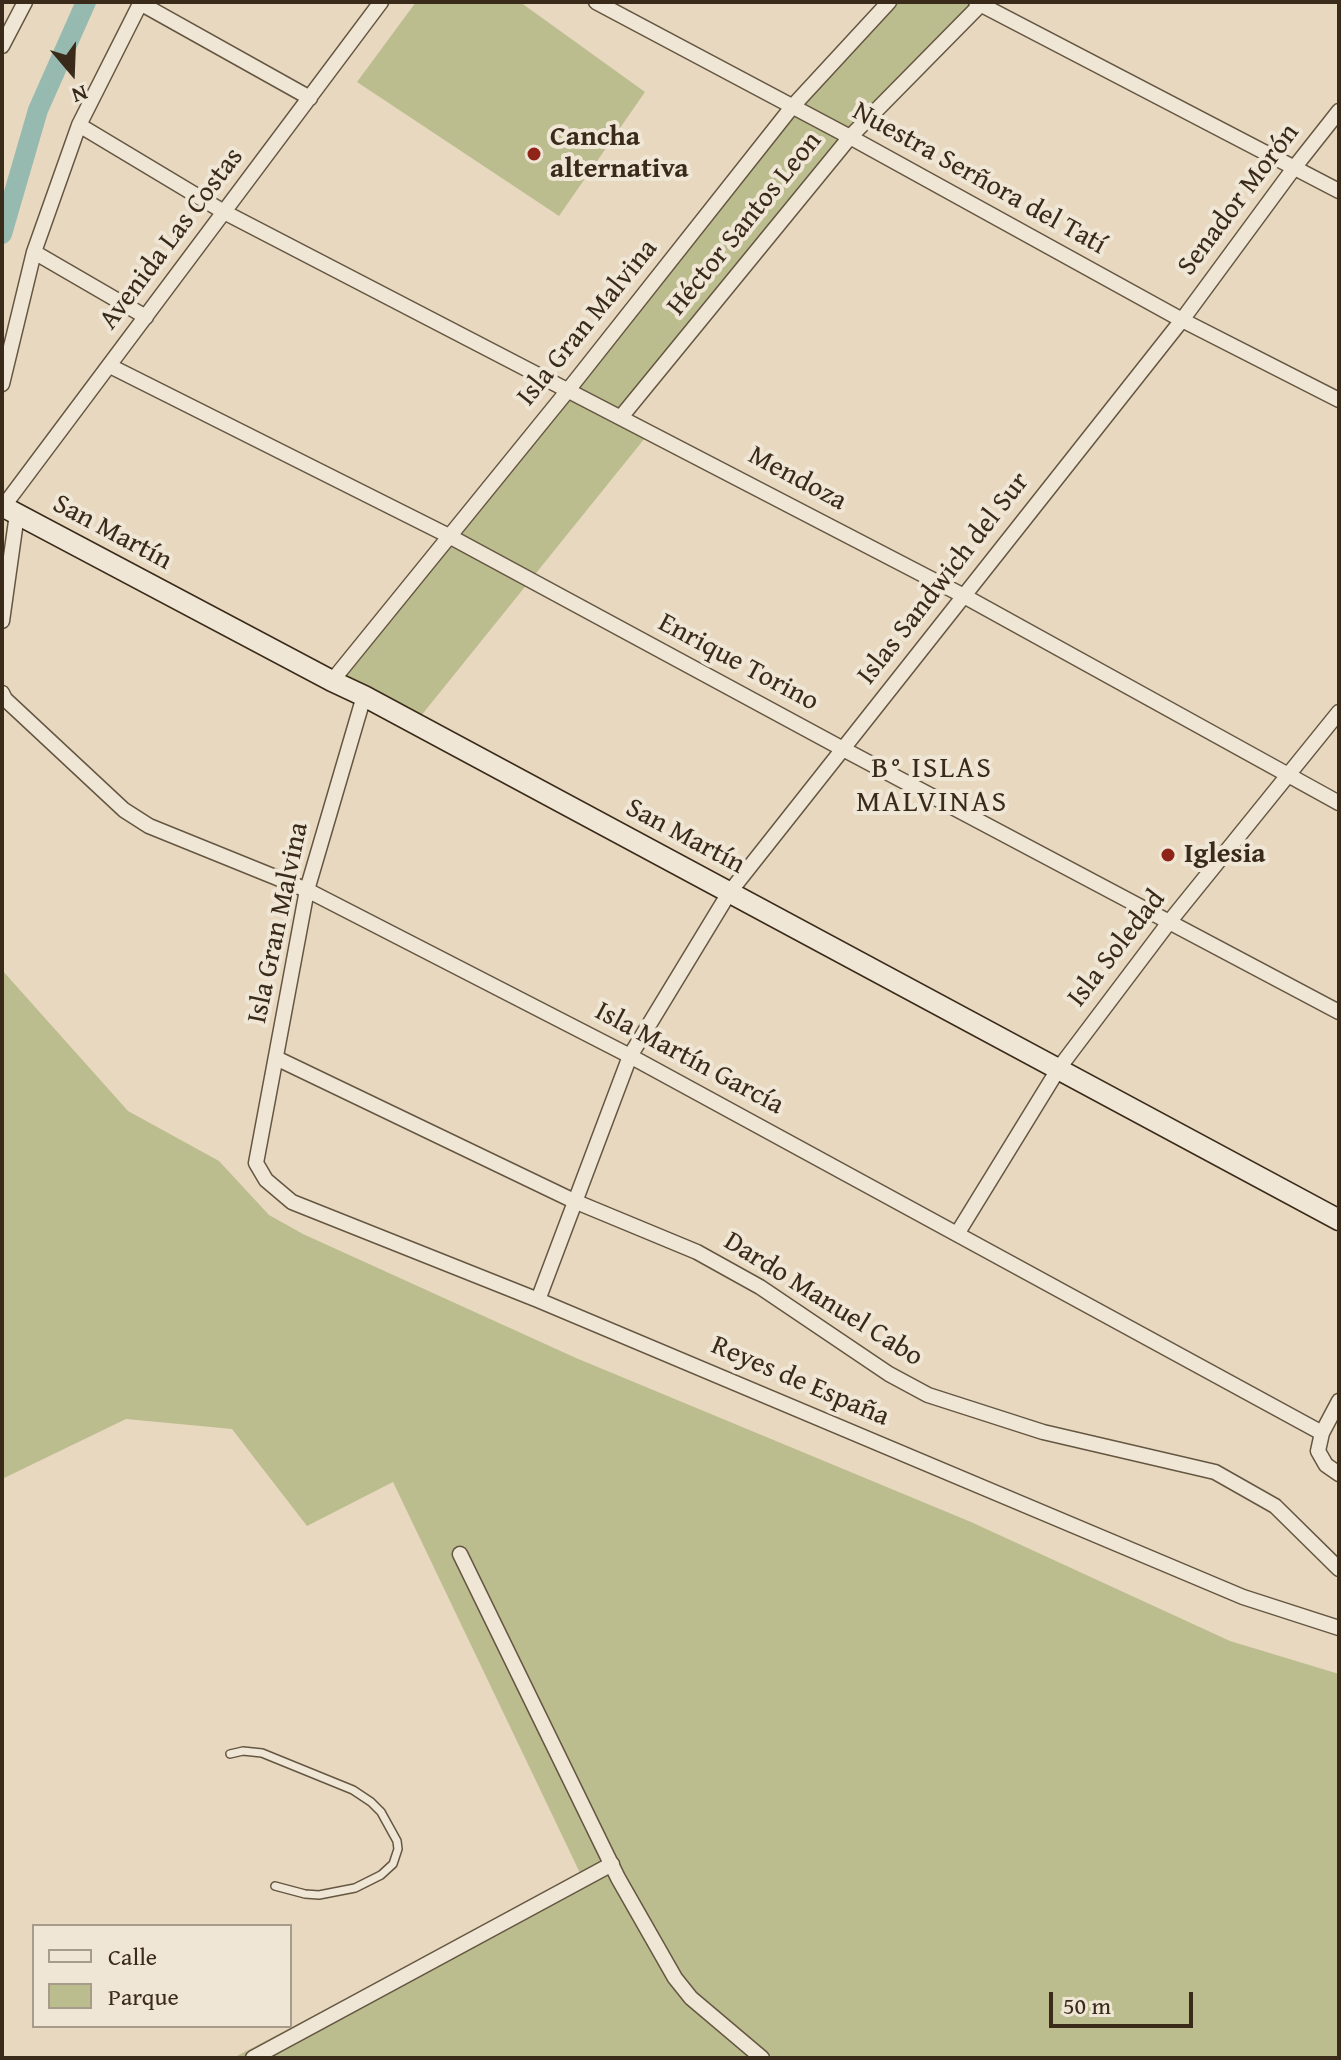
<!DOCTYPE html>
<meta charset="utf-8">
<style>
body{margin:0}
#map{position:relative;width:1341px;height:2060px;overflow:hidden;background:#e7d8bf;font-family:"Gentium Book Plus",serif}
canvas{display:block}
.frame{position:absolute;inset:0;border:4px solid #3a2a19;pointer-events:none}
.legend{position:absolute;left:32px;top:1924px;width:260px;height:104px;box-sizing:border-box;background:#efe6d5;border:2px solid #a79b8a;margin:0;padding:10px 14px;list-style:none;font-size:24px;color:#3a2a19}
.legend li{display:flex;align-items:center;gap:16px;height:40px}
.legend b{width:40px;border:2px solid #a79b8a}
.north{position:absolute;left:32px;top:32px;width:80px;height:80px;-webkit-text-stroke:6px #efe6d5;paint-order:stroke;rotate:161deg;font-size:22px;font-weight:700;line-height:32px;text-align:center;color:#3a2a19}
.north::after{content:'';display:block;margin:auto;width:28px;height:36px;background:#3a2a19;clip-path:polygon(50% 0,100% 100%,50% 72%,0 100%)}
.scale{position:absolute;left:1049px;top:1992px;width:144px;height:36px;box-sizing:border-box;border:4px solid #3a2a19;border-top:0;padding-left:10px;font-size:24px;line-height:28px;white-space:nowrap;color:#3a2a19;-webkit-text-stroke:6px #efe6d5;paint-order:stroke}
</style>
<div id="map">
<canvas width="1341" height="2060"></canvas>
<div class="frame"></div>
<ul class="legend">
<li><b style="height:10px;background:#efe6d5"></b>Calle</li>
<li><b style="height:22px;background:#bcbd8e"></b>Parque</li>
</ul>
<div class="north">N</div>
<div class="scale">50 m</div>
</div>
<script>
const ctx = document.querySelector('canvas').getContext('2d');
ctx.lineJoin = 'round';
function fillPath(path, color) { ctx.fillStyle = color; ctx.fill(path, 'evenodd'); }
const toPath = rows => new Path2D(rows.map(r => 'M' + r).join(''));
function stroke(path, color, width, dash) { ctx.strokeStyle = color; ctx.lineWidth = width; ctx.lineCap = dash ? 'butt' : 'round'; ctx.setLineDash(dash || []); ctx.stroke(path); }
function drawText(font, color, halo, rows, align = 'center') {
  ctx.font = font + ' "Gentium Book Plus",serif'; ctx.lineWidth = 8; ctx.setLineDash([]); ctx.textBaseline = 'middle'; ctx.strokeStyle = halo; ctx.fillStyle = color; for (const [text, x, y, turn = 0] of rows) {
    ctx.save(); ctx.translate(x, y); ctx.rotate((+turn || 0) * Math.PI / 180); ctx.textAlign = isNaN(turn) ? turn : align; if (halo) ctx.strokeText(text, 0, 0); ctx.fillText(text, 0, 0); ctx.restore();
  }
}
const green = toPath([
 [416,2,520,2,645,92,559,216,357,82],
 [890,2,980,2,848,138,620,417,649,433,416,722,334,681,793,108],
 [2,970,128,1111,219,1161,269,1215,303,1234,576,1358,971,1522,1230,1641,1339,1674,1339,2058,233,2058,581,1875,393,1482,307,1526,232,1429,126,1419,2,1479]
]);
const canal = toPath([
 [2,234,38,110,86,2]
]);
const service = toPath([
 [230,1754,243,1751,262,1753,353,1790,371,1802,381,1812,397,1841,398,1849,393,1864,381,1875,355,1888,319,1895,305,1894,275,1886]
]);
const minor = toPath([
 [596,2,850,137,1182,320,1339,400],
 [976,2,1339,191],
 [140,3,310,98],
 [2,46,25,2],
 [79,125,224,212,964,596,1339,803],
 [34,252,146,317],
 [110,366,449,536,843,749,1339,1012],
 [2,384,34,252,79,125,141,2],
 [621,417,850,137,983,2],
 [3,507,381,2],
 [2,621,17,514],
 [332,681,569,389,792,107,889,2],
 [2,693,5,699,124,810,149,826,307,890,630,1056,1322,1433,1318,1451,1326,1465,1339,1474],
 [364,696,307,890,256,1163,266,1180,292,1202,538,1300,1243,1597,1339,1628],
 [276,1058,574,1201,697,1252,760,1287,889,1374,928,1395,1043,1432,1215,1472,1275,1506,1339,1569],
 [957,1234,1059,1068,1170,921,1339,712],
 [538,1300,630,1056,729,893,1182,320,1294,168,1339,111],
 [1322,1433,1339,1401],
 [460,1554,618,1878,675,1978,691,1998,762,2058],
 [253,2058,612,1864]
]);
const secondary = toPath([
 [2,506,332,681,364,696,1339,1220]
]);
const markers = [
 [534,154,8,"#8f2418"],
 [1168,855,8,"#8f2418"]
];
const poiNames = [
 ["Cancha",550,138],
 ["alternativa",550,170],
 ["Iglesia",1184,855]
];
const streetNames = [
 ["Nuestra Serñora del Tatí",979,179,29],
 ["Senador Morón",1239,200,-53],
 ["Héctor Santos Leon",745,224,-51],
 ["Avenida Las Costas",172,239,-53],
 ["Isla Gran Malvina",588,323,-51],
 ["Mendoza",797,479,28],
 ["San Martín",112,533,28],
 ["Islas Sandwich del Sur",944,579,-52],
 ["Enrique Torino",738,663,28],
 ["San Martín",685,837,28],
 ["Isla Gran Malvina",279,923,-78],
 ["Isla Soledad",1117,949,-52],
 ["Isla Martín García",689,1059,28],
 ["Dardo Manuel Cabo",823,1300,32],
 ["Reyes de España",800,1382,23]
];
const neighbourhoodNames = [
 ["B° ISLAS",932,769],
 ["MALVINAS",932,803]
];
fillPath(green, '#bcbd8e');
stroke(canal, '#97bab0', 20);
stroke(service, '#655642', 10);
stroke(minor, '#655642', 17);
stroke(secondary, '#3a2a19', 23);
stroke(service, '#efe6d5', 7);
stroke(minor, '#efe6d5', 14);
stroke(secondary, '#efe6d5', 20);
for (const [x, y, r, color] of markers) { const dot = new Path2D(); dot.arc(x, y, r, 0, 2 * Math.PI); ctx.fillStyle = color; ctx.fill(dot); stroke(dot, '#efe6d5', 3); }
drawText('bold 28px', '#3a2a19', '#efe6d5', poiNames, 'left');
drawText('28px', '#3a2a19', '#efe6d5', streetNames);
ctx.letterSpacing = '2px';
drawText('30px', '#3a2a19', '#efe6d5', neighbourhoodNames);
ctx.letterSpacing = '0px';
</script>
